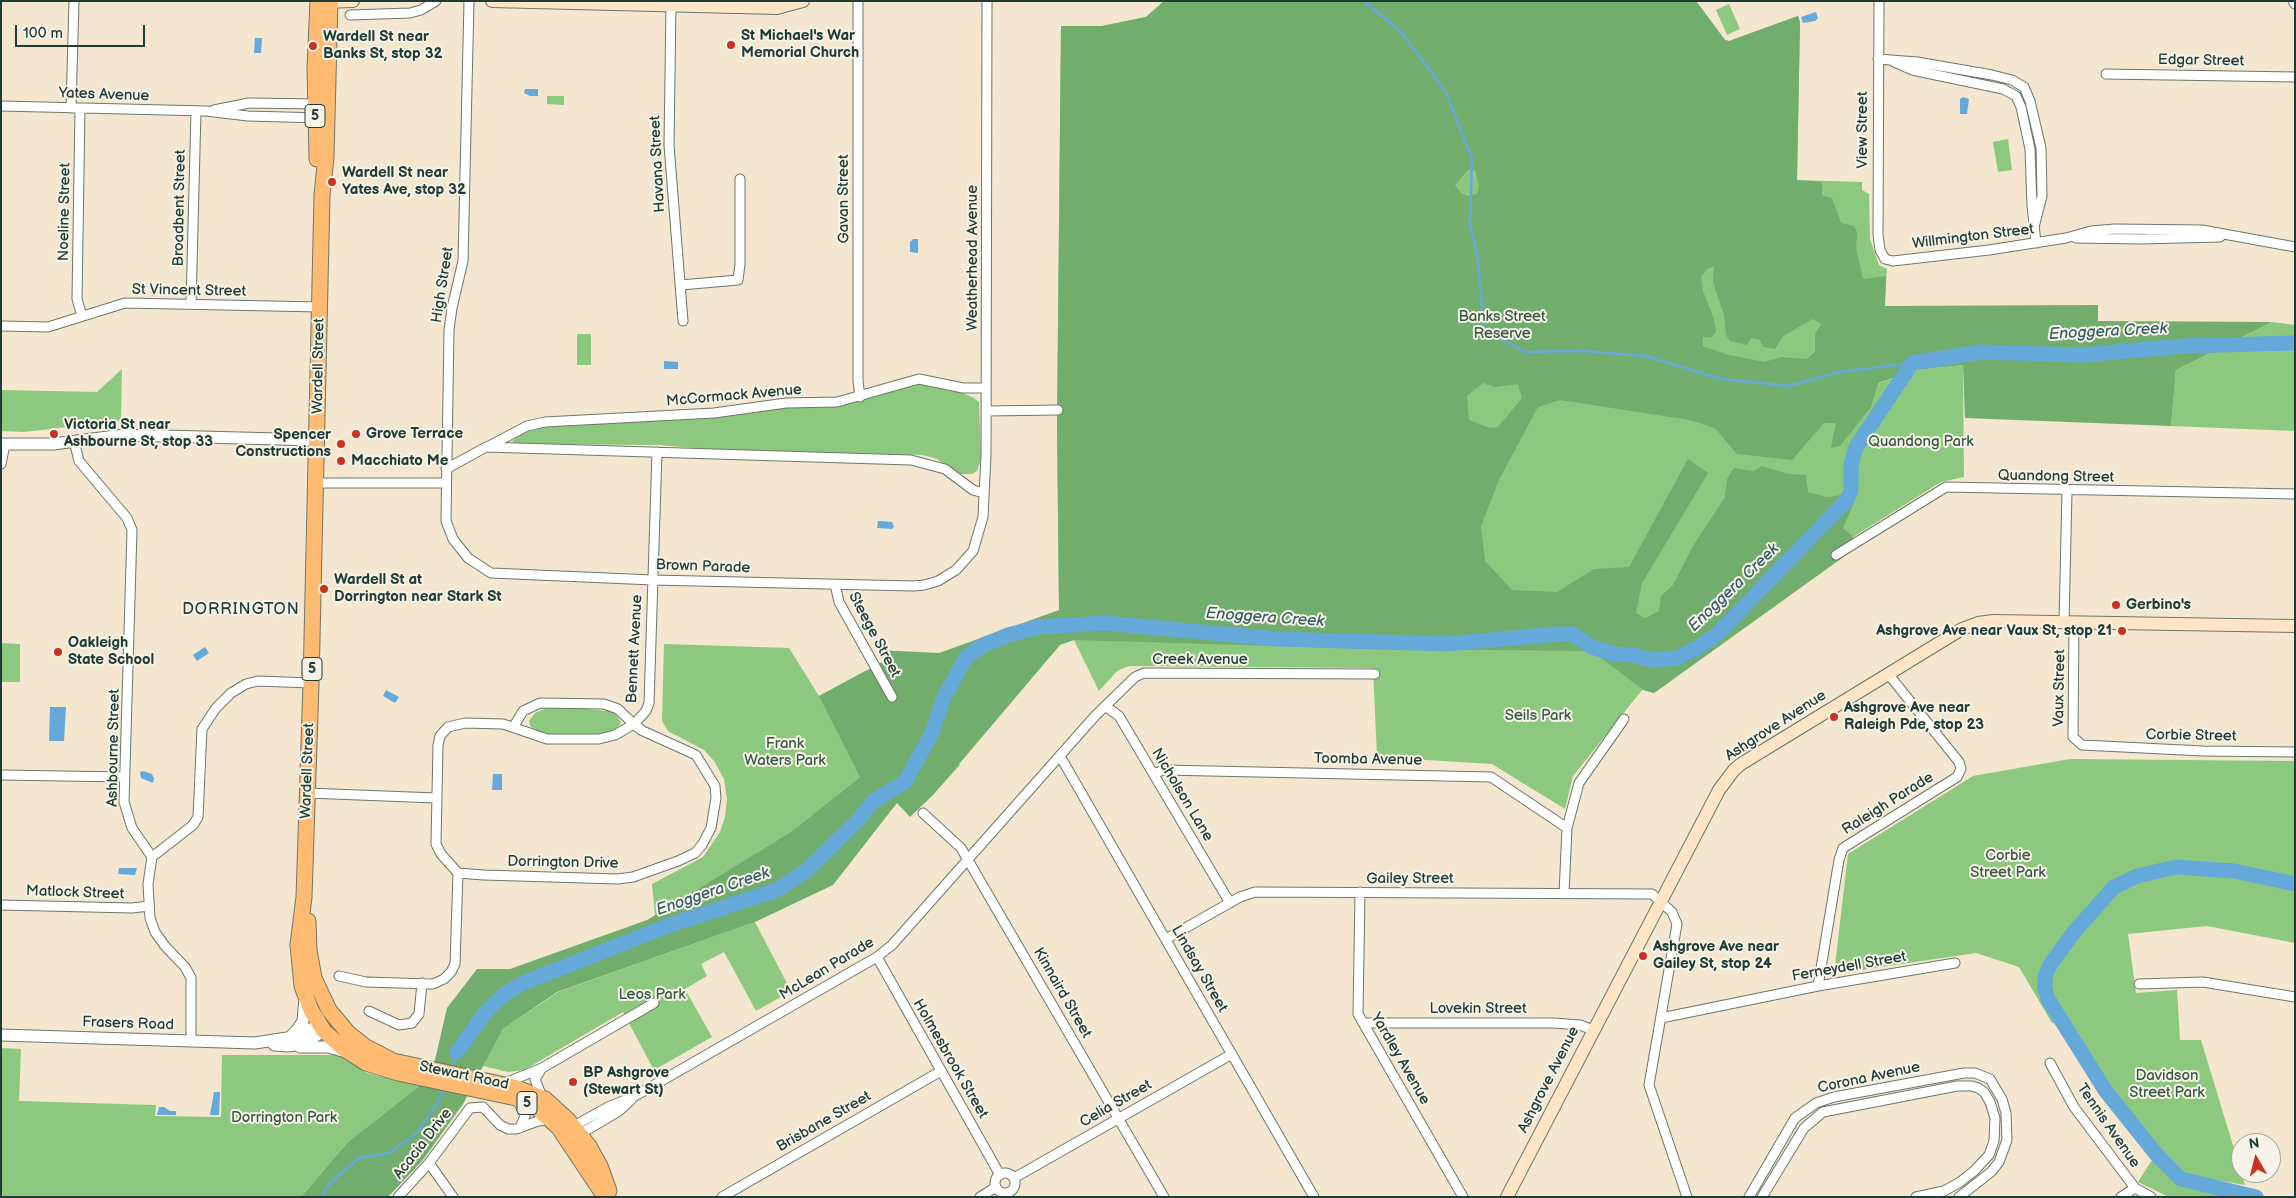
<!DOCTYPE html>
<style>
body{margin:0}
#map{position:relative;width:2296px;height:1198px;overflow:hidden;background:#f4e6cf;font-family:"Balsamiq Sans",sans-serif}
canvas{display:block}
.frame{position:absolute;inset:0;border:2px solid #1f3d34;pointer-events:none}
.north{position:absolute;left:2231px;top:1133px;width:50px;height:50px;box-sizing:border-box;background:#f7f3e8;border:1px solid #a1aaa0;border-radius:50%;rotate:352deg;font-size:14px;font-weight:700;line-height:20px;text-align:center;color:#1f3d34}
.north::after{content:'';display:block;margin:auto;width:18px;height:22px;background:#c8321e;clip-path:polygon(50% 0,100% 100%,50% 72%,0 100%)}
.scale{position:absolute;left:15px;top:25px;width:130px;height:22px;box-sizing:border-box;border:2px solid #1f3d34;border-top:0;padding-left:6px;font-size:15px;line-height:18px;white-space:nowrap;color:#1f3d34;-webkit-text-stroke:4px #f7f3e8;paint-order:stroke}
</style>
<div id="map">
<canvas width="2296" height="1198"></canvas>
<div class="frame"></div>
<div class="north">N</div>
<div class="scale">100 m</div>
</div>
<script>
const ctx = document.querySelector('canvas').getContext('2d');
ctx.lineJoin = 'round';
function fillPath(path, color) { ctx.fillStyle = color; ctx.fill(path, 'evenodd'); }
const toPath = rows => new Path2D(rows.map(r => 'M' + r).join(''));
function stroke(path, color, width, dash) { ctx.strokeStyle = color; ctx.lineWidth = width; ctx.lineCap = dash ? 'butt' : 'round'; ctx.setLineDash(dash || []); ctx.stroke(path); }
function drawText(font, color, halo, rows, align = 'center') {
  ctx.font = font + ' "Balsamiq Sans",sans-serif'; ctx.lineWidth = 4; ctx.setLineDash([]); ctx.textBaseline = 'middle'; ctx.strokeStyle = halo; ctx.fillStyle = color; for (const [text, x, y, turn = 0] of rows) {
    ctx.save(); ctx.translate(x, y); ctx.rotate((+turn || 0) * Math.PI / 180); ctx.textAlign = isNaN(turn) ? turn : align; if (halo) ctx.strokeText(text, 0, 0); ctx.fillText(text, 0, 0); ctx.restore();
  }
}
const green = toPath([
 [1164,1,1696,1,1725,40,1729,41,1798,16,1800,22,1797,180,1862,182,1862,190,1869,194,1870,239,1879,265,1887,269,1879,383,1916,370,1963,365,1964,477,1941,482,1853,537,1853,550,1654,693,1642,690,1573,776,1565,809,1492,764,1377,757,1373,668,1129,666,1117,671,1099,691,1059,610,1057,424,1061,26,1102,26,1146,17],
 [1729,4,1740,29,1727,35,1716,10],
 [547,96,564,96,564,105,547,104],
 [2008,139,2012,170,1998,172,1993,142],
 [2272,322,2295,325,2295,431,2171,426,2176,370],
 [577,334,591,334,591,365,577,365],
 [122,369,121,421,24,432,1,431,1,390,97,392],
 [917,384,930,384,953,389,974,398,979,402,981,459,977,471,972,474,958,474,937,459,923,455,707,449,658,445,515,444,512,441,525,432,555,424,789,407,839,406],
 [1,643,20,644,20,682,1,682],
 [664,644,789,648,819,696,884,661,878,650,960,765,932,796,860,777,792,831,655,915,652,884,703,857,720,832,725,817,727,800,724,779,714,761,704,750,668,731,662,721],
 [557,707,610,711,615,714,621,722,618,728,602,734,548,735,531,727,529,721,535,713,547,708],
 [2070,759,2295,761,2295,943,2207,926,2128,934,2136,993,2177,990,2180,1040,2201,1040,2245,1185,2179,1174,2113,1091,2076,1030,2052,1023,2019,967,1976,953,1834,974,1848,854,1973,776],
 [755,922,791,991,756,1011,724,952,701,964,707,976,685,989,712,1037,654,1070,623,1012,524,1070,508,1072,483,1066,503,1029,558,992],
 [1,1048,21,1049,19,1101,156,1105,155,1116,221,1117,222,1055,337,1055,367,1073,419,1086,348,1142,301,1197,1,1197],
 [2156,1154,2181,1179,2256,1197,2169,1197,2138,1182]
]);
const forest = toPath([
 [1164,1,1696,1,1725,40,1729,41,1798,16,1800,22,1797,180,1822,182,1822,195,1832,198,1841,223,1854,226,1857,232,1856,248,1863,279,1886,276,1885,306,2098,305,2098,321,2272,322,2176,370,2171,426,1965,418,1963,365,1916,370,1878,383,1871,407,1840,446,1831,448,1836,423,1824,423,1792,460,1737,454,1715,428,1690,420,1560,400,1538,407,1499,480,1481,526,1485,561,1512,590,1557,592,1594,569,1629,567,1688,459,1708,473,1642,583,1636,613,1645,618,1659,611,1661,596,1673,585,1693,546,1725,497,1727,479,1734,468,1753,471,1762,466,1788,474,1806,475,1808,492,1826,497,1858,493,1843,528,1853,537,1853,550,1654,693,1642,689,1592,651,1376,649,1074,640,1060,645,932,796,910,817,897,803,833,885,755,922,557,992,503,1029,463,1104,422,1161,388,1197,301,1197,348,1142,419,1086,435,1060,447,1008,477,969,510,969,647,920,792,831,860,777,819,696,884,661,878,650,939,653,1059,610,1057,424,1061,26,1102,26,1146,17],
 [1468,170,1475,170,1479,186,1477,194,1468,196,1461,193,1455,185],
 [1714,266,1713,282,1724,315,1726,335,1730,341,1747,345,1751,338,1760,340,1763,347,1775,349,1783,336,1813,319,1821,324,1815,334,1815,352,1807,359,1781,357,1764,362,1725,354,1703,346,1703,337,1711,338,1716,332,1714,319,1703,291,1701,277,1707,269],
 [1483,383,1495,387,1518,384,1522,398,1498,427,1490,428,1469,420,1467,396]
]);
const water = toPath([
 [1816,12,1818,18,1815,21,1803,23,1801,17],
 [255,38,262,38,261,53,254,53],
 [525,89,538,89,538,96,530,96,524,93],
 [1963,97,1969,99,1967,114,1960,114,1960,99],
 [913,239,918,239,918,253,910,252,910,242],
 [664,361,678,362,678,369,664,369],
 [878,521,892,522,894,527,892,529,877,528],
 [205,647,209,653,197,661,193,655],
 [386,690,399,697,395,703,383,696],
 [50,707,66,707,64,741,49,741],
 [143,771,152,774,154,779,153,783,141,778,140,772],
 [493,774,502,774,502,790,492,790],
 [119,868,137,868,135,875,118,874],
 [214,1092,220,1092,219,1115,210,1115],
 [159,1107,164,1107,170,1111,176,1111,176,1115,157,1115]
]);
const stream = toPath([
 [1364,1,1402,33,1446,92,1472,159,1470,225,1478,259,1484,330,1525,352,1584,351,1646,356,1721,379,1789,386,1839,372,1912,363],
 [452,1067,457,1052],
 [321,1197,330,1183,359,1158,389,1153,415,1135,437,1104,444,1089]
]);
const river = toPath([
 [457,1052,484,1014,503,995,523,983,670,925,777,890,807,870,859,819,873,801,905,782,932,733,944,697,966,657,983,645,1008,635,1038,627,1105,623,1277,639,1447,644,1557,634,1573,634,1592,647,1614,654,1633,655,1651,660,1677,658,1699,647,1718,633,1847,500,1851,490,1851,465,1856,447,1912,363,1981,352,2082,355,2183,346,2295,343],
 [2256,1197,2181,1179,2156,1154,2105,1090,2048,999,2045,989,2045,976,2050,965,2074,932,2114,887,2137,876,2176,867,2234,871,2295,884]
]);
const minor = toPath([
 [469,1,463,261,452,308,449,330,446,521,453,539,468,558,491,573,653,580,913,586,924,585,938,581,956,570,973,551,983,517,986,455,987,1],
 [858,1,858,381,860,397],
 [1879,1,1878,235,1880,250,1885,259,1893,261,1989,250,2066,238,2091,231,2115,229,2202,230,2295,247],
 [2293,1,2295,4],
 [671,5,669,145,683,321],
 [350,15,410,13,421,10,436,1],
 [1878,59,1917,62,1992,75,2012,80,2024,87,2030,101,2041,148,2042,196,2035,223],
 [1894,62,1912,70,2003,89,2016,96,2021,107,2030,149,2032,206,2036,243],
 [2106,74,2295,77],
 [1,106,206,111,248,116,321,118],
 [71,108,74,1],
 [80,108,77,299,82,316],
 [214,110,249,103,320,104],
 [2076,238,2140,239,2220,237],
 [681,285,738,280,740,264,740,179],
 [191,304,196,111],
 [1,326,48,327,125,303,320,307],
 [986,411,1058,410],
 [74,441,79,461,127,518,132,530,124,802,132,828,152,857],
 [489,446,527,426,545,422,714,413,786,403,837,402,919,379,963,388,986,388],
 [1,464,5,444],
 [446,469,486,447,911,460,945,469,973,490,984,493],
 [316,483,446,483],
 [1836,555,1946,487,2295,494],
 [835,584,839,602,892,697],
 [2064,622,2067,491],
 [2074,622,2073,737,2082,745,2203,751,2295,752],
 [1105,706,1119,716,1230,903],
 [514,726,523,711,540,703,604,704,618,709,623,714,634,724,641,730,643,731,696,755,715,786,716,798,711,828,702,845,695,853,678,861,633,877,618,879,484,875,458,873,441,854,436,844,438,745,440,736,448,727,465,723,503,724,547,739,599,739,615,735,634,724,646,711,649,703,657,452],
 [1060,756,1314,1197],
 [1154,774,1163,770,1491,777,1567,828],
 [1,775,124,777],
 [307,793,436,798],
 [923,813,961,848,1164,1197],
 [1360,892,1358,1014,1463,1197],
 [1564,894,1567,828,1579,783,1624,719],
 [1,905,132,908,149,906],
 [1166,939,1240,897,1255,892,1652,894,1672,912,1677,924,1649,1085,1687,1197],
 [877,957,1000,1175],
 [339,976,366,982,433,984,444,979,451,972,455,964,458,873],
 [2139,984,2203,982,2295,997],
 [1818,986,1839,860,1843,848,1957,777,1961,769,1959,762,1889,675],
 [369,1011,399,1025,412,1023,419,1014,422,983],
 [1661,1018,1818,986,1955,963],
 [1363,1023,1554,1023,1580,1025,1593,1030],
 [191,1041,191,978,185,967,165,946,155,932,150,918,148,884,152,857,193,825,198,817,202,729,216,708,231,693,246,684,258,681,311,683],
 [2050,1063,2074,1107,2135,1188,2151,1197],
 [542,1068,535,1079,542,1097],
 [505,1083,542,1068,654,1003],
 [518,1101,525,1116,520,1128],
 [574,1126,608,1107,635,1096,877,957,892,945,1095,716,1135,677,1144,673,1375,674],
 [580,1134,619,1111,631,1100],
 [429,1163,453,1197],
 '995 1183a10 10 0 1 1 20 0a10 10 0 1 1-20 0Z',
 [1014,1178,1232,1054],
 [398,1197,429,1163,470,1108,483,1107,500,1125,508,1129,516,1129,538,1121,551,1120],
 [722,1197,941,1071],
 [980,1197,996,1187],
 [1749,1197,1795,1118,1816,1103,1834,1097,1964,1073,1975,1073,1990,1079,2002,1099,2006,1113,2007,1140,1999,1162,1991,1172,1959,1197],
 [1762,1197,1804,1128,1823,1112,1957,1086,1972,1086,1978,1088,1984,1092,1990,1102,1995,1118,1994,1141,1989,1155,1974,1171,1960,1182,1944,1191,1916,1197],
 [2121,1197,2135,1188]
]);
const tertiary = toPath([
 [1,444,53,444,124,435,317,440],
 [1,1035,255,1043,287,1038,320,1025],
 [292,1035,297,1030,303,1021,305,998],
 [274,1045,288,1046,302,1044,324,1031],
 [300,1047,328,1047,346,1052]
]);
const secondary = toPath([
 [492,1,777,8,803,1],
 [321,2,353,1],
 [1507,1197,1719,790,1734,770,1741,764,1962,629,1978,623,1993,621,2295,626]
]);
const trunk = toPath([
 [330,1,326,157,322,195,311,683,304,897,298,945,302,986,311,1010,324,1031,344,1049,366,1063,398,1073,516,1098,538,1109,559,1128,605,1197],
 [317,159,315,68,318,1],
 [308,921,309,950,314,978,329,1010,348,1033,366,1047,393,1061,514,1087,545,1099,568,1120,589,1146,600,1166,609,1191]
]);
const markers = [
 [731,45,5,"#c8321e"],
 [313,46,5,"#c8321e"],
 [332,182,5,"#c8321e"],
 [54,434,5,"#c8321e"],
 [356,434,5,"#c8321e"],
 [341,444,5,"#c8321e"],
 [341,461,5,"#c8321e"],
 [324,589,5,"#c8321e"],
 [2116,605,5,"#c8321e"],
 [2122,631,5,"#c8321e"],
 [58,652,5,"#c8321e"],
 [1834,717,5,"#c8321e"],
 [1643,956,5,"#c8321e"],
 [573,1082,5,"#c8321e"]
];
const shields = [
 [315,116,20],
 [312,669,20],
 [527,1103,20]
];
const shieldNames = [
 ["5",315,116],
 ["5",312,669],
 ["5",527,1103]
];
const poiNames = [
 ["St Michael's War",741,36],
 ["Memorial Church",741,53],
 ["Wardell St near",323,37],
 ["Banks St, stop 32",323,54],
 ["Wardell St near",342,173],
 ["Yates Ave, stop 32",342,190],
 ["Victoria St near",64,425],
 ["Ashbourne St, stop 33",64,442],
 ["Grove Terrace",366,434],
 ["Spencer",331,435,"right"],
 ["Constructions",331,452,"right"],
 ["Macchiato Me",351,461],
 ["Wardell St at",334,580],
 ["Dorrington near Stark St",334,597],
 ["Gerbino's",2126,605],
 ["Ashgrove Ave near Vaux St, stop 21",2112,631,"right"],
 ["Oakleigh",68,643],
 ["State School",68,660],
 ["Ashgrove Ave near",1844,708],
 ["Raleigh Pde, stop 23",1844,725],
 ["Ashgrove Ave near",1653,947],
 ["Gailey St, stop 24",1653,964],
 ["BP Ashgrove",583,1073],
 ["(Stewart St)",583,1090]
];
const streetNames = [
 ["Edgar Street",2201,61,1],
 ["Yates Avenue",104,95,2],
 ["View Street",1863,130,-90],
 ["Havana Street",658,164,-93],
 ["Gavan Street",844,199,-90],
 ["Broadbent Street",180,208,-89],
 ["Noeline Street",65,212,-89],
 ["Willmington Street",1973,237,-7],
 ["Weatherhead Avenue",973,258,-90],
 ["High Street",443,285,-81],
 ["St Vincent Street",189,291,1],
 ["Wardell Street",319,366,-89],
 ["McCormack Avenue",734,396,-5],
 ["Quandong Street",2056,477,1],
 ["Brown Parade",703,567,2],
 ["Steege Street",874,635,62],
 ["Bennett Avenue",635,649,-87],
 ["Creek Avenue",1200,660],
 ["Vaux Street",2060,688,-89],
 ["Ashgrove Avenue",1776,726,-33],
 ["Corbie Street",2191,736,1],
 ["Ashbourne Street",114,748,-89],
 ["Toomba Avenue",1368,760,1],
 ["Wardell Street",308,771,-88],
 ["Nicholson Lane",1182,795,59],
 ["Raleigh Parade",1888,804,-32],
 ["Dorrington Drive",563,863,1],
 ["Gailey Street",1410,879],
 ["Matlock Street",75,893,2],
 ["Ferneydell Street",1849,967,-10],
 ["McLean Parade",827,969,-31],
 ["Lindsay Street",1199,969,60],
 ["Kinnaird Street",1062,993,60],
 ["Lovekin Street",1478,1009],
 ["Frasers Road",128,1024,2],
 ["Holmesbrook Street",950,1059,60],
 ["Yardley Avenue",1400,1059,60],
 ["Stewart Road",464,1076,12],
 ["Corona Avenue",1869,1078,-12],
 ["Ashgrove Avenue",1549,1080,-63],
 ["Celia Street",1116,1104,-30],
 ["Brisbane Street",824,1122,-30],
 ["Tennis Avenue",2108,1126,55],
 ["Acacia Drive",423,1144,-52]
];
const parkNames = [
 ["Banks Street",1502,317],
 ["Reserve",1502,334],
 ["Quandong Park",1921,442],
 ["Seils Park",1538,716],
 ["Frank",785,744],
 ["Waters Park",785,761],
 ["Corbie",2008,856],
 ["Street Park",2008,873],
 ["Leos Park",652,995],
 ["Davidson",2167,1076],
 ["Street Park",2167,1093],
 ["Dorrington Park",284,1118]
];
const waterNames = [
 ["Enoggera Creek",2108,332,-3],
 ["Enoggera Creek",1734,588,-44],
 ["Enoggera Creek",1265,618,4],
 ["Enoggera Creek",713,892,-19]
];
const neighbourhoodNames = [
 ["DORRINGTON",241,610]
];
fillPath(green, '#8cc97e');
fillPath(forest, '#71ad6d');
fillPath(water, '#65a8da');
stroke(stream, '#65a8da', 2.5);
stroke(river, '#65a8da', 15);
stroke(minor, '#6a786a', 11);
stroke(tertiary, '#6a786a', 13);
stroke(secondary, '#6a786a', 14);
stroke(trunk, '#6a786a', 17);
stroke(minor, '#fff', 9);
stroke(tertiary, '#fff', 11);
stroke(secondary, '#ffe4c6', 12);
stroke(trunk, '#ffbb71', 15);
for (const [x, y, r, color] of markers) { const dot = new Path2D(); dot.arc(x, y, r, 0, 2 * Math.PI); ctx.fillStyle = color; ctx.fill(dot); stroke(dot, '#f7f3e8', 2); }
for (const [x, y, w] of shields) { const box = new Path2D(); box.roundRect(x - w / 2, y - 11.5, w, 23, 4); ctx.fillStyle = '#f7f3e8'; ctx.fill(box); stroke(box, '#1f3d34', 1); }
drawText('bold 14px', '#1f3d34', null, shieldNames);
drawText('bold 15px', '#1f3d34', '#f7f3e8', poiNames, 'left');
drawText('15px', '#1f3d34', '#f7f3e8', streetNames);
drawText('15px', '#355943', '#f7f3e8', parkNames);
drawText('italic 16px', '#345d66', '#f7f3e8', waterNames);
ctx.letterSpacing = '1px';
drawText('16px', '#1f3d34', '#f7f3e8', neighbourhoodNames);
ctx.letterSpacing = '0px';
</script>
